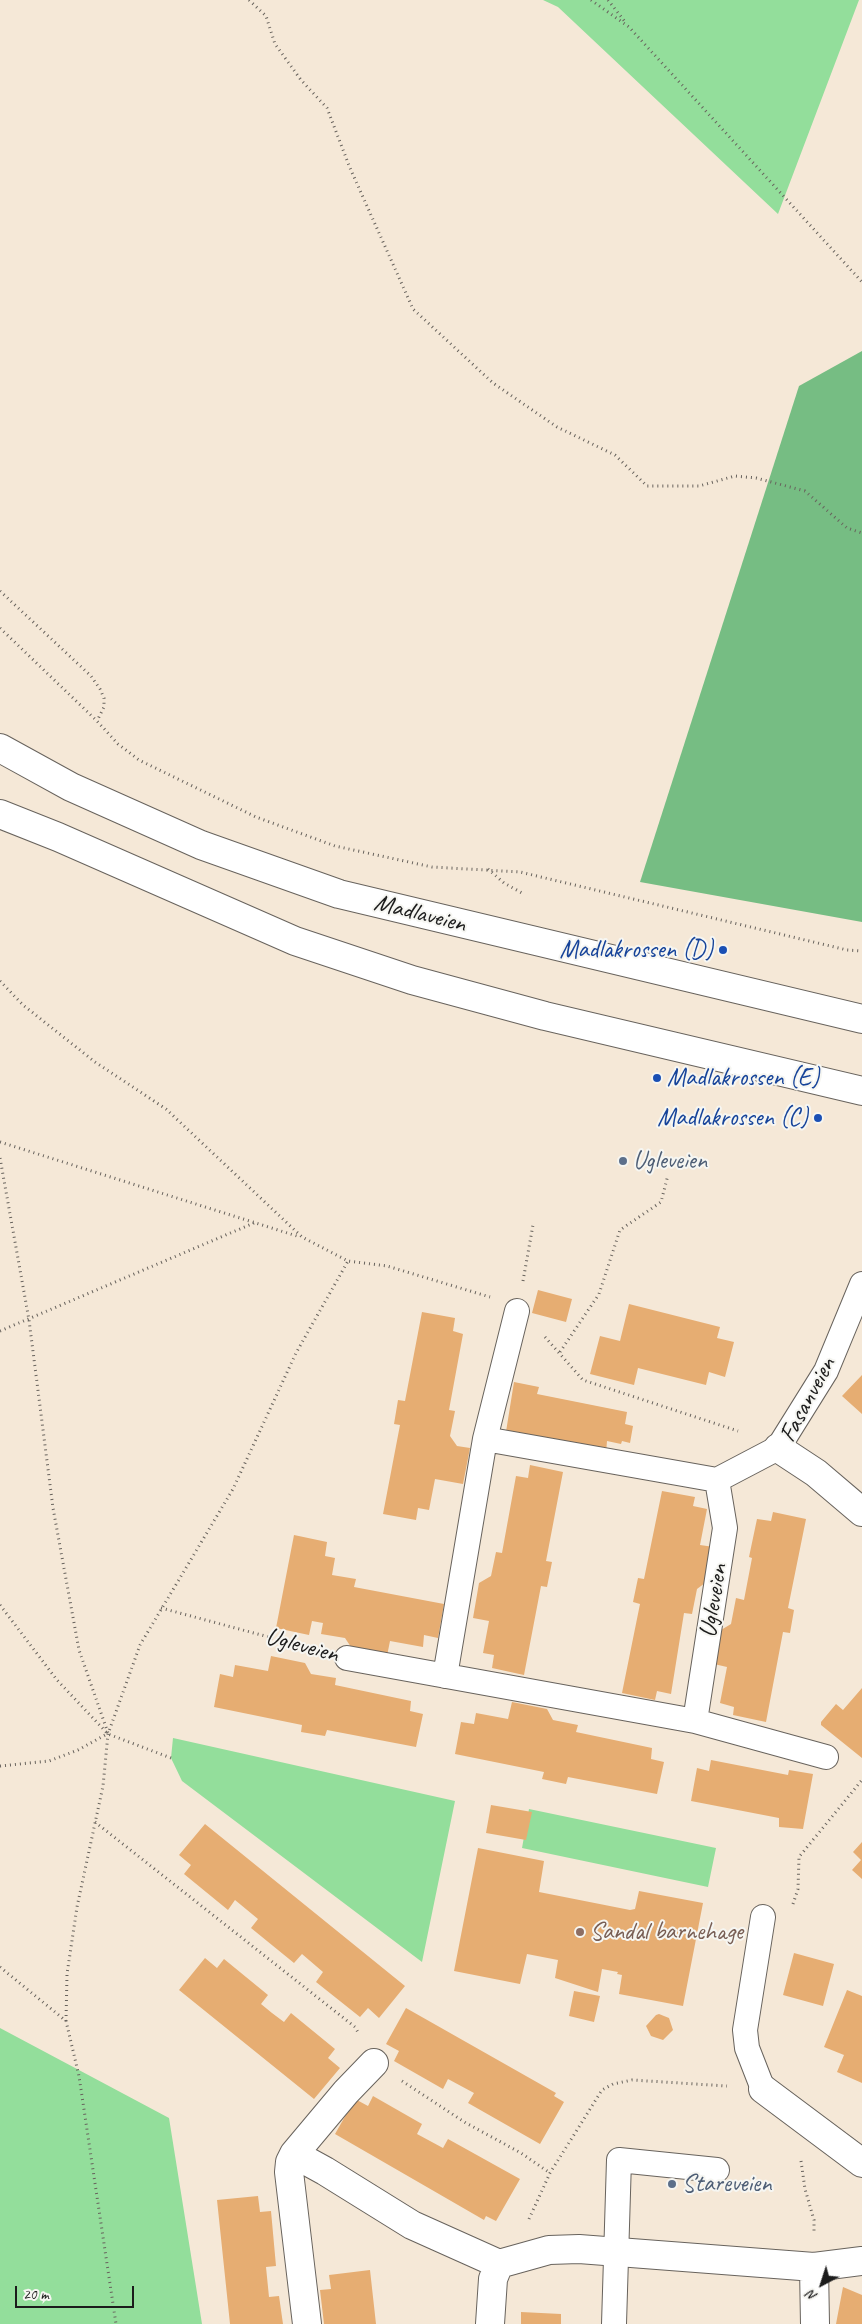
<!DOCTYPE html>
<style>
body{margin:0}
#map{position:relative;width:862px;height:2324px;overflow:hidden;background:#f5e8d7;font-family:Caveat,sans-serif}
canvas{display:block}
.north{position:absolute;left:797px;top:2259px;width:50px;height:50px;-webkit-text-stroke:4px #f6f6f2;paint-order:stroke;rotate:220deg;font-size:14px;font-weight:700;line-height:20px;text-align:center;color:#1c1c1c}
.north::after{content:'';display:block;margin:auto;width:18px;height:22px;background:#1c1c1c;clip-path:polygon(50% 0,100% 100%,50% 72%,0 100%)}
.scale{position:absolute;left:15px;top:2286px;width:119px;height:22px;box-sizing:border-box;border:2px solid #1c1c1c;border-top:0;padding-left:6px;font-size:15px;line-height:18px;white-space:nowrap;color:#1c1c1c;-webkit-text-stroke:4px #f6f6f2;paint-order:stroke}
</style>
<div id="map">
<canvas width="862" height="2324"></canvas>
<div class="north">N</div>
<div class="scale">20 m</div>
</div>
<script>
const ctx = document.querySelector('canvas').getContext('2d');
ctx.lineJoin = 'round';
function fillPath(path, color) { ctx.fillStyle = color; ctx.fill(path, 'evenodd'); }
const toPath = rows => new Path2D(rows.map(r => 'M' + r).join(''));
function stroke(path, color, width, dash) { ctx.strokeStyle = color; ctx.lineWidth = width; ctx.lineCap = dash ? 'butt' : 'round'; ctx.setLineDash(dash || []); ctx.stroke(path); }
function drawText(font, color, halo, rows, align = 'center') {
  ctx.font = font + ' Caveat,sans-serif'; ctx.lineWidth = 4; ctx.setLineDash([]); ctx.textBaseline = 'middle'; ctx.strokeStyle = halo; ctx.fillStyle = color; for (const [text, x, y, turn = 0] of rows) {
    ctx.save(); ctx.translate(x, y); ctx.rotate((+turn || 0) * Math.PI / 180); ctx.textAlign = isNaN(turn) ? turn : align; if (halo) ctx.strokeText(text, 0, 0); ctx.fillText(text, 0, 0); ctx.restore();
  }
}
const green = toPath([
 [543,0,859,0,778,214,558,7],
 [173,1738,455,1801,422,1962,182,1781,171,1758],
 [529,1809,716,1848,708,1887,522,1848],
 [0,2028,169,2118,202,2324,0,2324]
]);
const forest = toPath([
 [862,351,862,922,640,882,799,386]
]);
const building = toPath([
 [538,1290,572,1299,566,1322,532,1313],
 [629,1304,720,1327,717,1338,734,1342,725,1377,709,1372,706,1385,638,1368,634,1385,590,1374,600,1336,620,1341],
 [422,1312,455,1318,453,1331,463,1334,449,1410,455,1411,450,1436,457,1446,470,1448,463,1484,435,1479,429,1510,418,1508,416,1520,383,1514,400,1425,394,1424,398,1400,405,1401],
 [862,1375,862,1414,842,1396],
 [514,1382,539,1387,537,1394,627,1412,625,1424,633,1426,630,1443,622,1441,621,1444,607,1441,606,1453,505,1438],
 [530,1465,563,1472,546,1561,552,1562,547,1587,541,1586,524,1675,492,1668,494,1655,483,1653,489,1621,473,1618,479,1583,491,1576,496,1552,502,1553,516,1476,528,1478],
 [662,1491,695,1497,693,1506,707,1509,700,1545,714,1547,705,1583,697,1589,692,1614,684,1613,671,1694,657,1691,655,1700,622,1693,640,1604,633,1602,638,1578,644,1579],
 [773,1512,806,1519,788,1608,794,1610,790,1633,783,1632,766,1722,733,1715,734,1707,720,1703,727,1667,714,1664,721,1630,731,1624,736,1598,744,1600,752,1558,749,1557,757,1519,771,1521],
 [294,1535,327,1542,325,1556,335,1558,332,1575,356,1579,354,1587,444,1604,438,1638,424,1635,423,1647,390,1641,387,1656,351,1647,345,1638,321,1634,323,1623,312,1621,309,1635,276,1628],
 [271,1656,305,1663,311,1674,336,1678,335,1685,411,1701,410,1711,423,1714,416,1747,327,1730,325,1736,301,1732,302,1725,214,1707,220,1674,233,1677,235,1665,268,1671],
 [862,1688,862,1758,821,1725,821,1722,836,1704,843,1710],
 [512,1702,547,1709,553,1720,578,1725,576,1732,652,1748,651,1759,664,1762,657,1794,568,1777,566,1784,542,1779,544,1772,455,1754,461,1722,474,1724,476,1713,508,1719],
 [711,1760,788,1775,789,1770,813,1774,803,1829,779,1827,779,1818,691,1801,697,1768,709,1771],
 [491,1805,532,1812,526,1840,486,1833],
 [205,1824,405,1986,379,2018,368,2008,360,2017,316,1982,323,1972,302,1954,294,1963,251,1928,258,1919,235,1900,228,1910,184,1874,191,1865,179,1855],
 [862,1842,862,1879,852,1870,861,1860,853,1852],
 [478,1848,544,1861,539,1892,630,1910,635,1909,639,1891,703,1903,683,2006,619,1994,622,1975,617,1974,618,1972,602,1969,598,1992,555,1978,558,1960,527,1954,520,1984,454,1971],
 [794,1953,834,1964,823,2006,783,1995],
 [205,1958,217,1968,224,1959,268,1995,261,2004,272,2013,284,2022,291,2013,335,2049,328,2058,340,2068,314,2099,179,1990],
 [847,1990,862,1996,862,2083,837,2072,844,2055,824,2047],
 [574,1991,600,1996,594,2022,569,2016],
 [406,2008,556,2093,554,2096,564,2102,540,2144,468,2103,474,2093,448,2079,443,2089,394,2061,399,2051,386,2044],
 [659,2014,669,2018,673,2030,663,2040,651,2036,646,2026,656,2015],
 [373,2096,422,2124,417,2134,443,2148,448,2139,520,2179,496,2221,486,2216,484,2220,335,2134,355,2099,368,2106],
 [258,2196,260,2212,271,2211,276,2266,266,2267,269,2297,279,2296,283,2324,230,2324,217,2200],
 [370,2270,376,2324,324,2324,320,2290,331,2289,329,2275],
 [843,2287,862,2295,862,2324,836,2324],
 [521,2312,561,2314,561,2324,521,2324]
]);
const path = toPath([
 [249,0,266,16,275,44,301,80,327,108,350,168,413,309,493,383,557,427,615,455,647,486,699,486,735,476,756,478,805,491,847,528,862,533],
 [591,0,629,27,862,282],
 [608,0,626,23],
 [0,591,91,676,100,689,104,698,104,707,97,721],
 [0,628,97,721,118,744,139,760,256,817,335,846,432,867,520,872,847,950,862,951],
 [488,869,504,883,522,893],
 [0,981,23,1005,95,1062,166,1109,302,1237,348,1261,387,1266,490,1297],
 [0,1142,300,1237],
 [0,1158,29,1320,53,1508,79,1650,108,1733],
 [523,1281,533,1225],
 [0,1331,254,1223],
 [545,1337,583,1380,738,1431],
 [560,1352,599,1294,620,1230,661,1202,668,1175],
 [0,1605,57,1680,108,1734,171,1758],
 [161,1608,317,1650],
 [0,1766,49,1761,78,1750,107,1734],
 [95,1822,355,2027,359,2034],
 [793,1904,798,1889,799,1857,862,1780],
 [0,1967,66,2021,79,2076,116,2324],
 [66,2021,67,1974,77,1907,103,1786,108,1734,140,1645,233,1489,296,1353,348,1261],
 [402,2081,466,2123,521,2153,550,2173],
 [801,2161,805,2189,814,2220,814,2233],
 [529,2219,550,2173,602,2090,613,2084,632,2080,727,2086]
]);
const lane = toPath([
 [485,1439,717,1480],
 [347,1658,695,1721,826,1757],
 [445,1676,485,1439,517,1311],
 [695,1721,725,1528,717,1480,778,1448,826,1371,862,1284],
 [763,1917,745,2030,747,2048,763,2089],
 [614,2324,619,2160,717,2170]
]);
const street = toPath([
 [778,1448,816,1473,862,1512],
 [763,2089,862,2163],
 [294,2154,325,2171,412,2225,499,2264,549,2250,579,2249,814,2267],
 [307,2324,289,2172,290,2162,294,2154,346,2092,374,2063],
 [490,2324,493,2279,499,2264],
 [815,2324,814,2267,862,2261]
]);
const primary = toPath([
 [0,748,71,787,201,845,339,894,862,1019],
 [0,814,58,837,295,941,412,980,545,1016,862,1091]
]);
const markers = [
 [723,950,5,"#1a4fb4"],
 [657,1078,5,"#1a4fb4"],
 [818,1118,5,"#1a4fb4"],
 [623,1161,5,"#5c6f8a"],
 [580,1932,5,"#8d6e63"],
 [672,2184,5,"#5c6f8a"]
];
const streetNames = [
 ["Madlaveien",420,914,14],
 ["Fasanveien",808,1400,-62],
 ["Ugleveien",714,1601,-81],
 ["Ugleveien",302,1646,15]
];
const transitNames = [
 ["Madlakrossen (D)",713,950],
 ["Madlakrossen (E)",667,1078,"left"],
 ["Madlakrossen (C)",808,1118]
];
const serviceNames = [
 ["Ugleveien",633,1161],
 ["Stareveien",682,2184]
];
const educationNames = [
 ["Sandal barnehage",590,1932]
];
fillPath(green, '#93de9b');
fillPath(forest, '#76bd83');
fillPath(building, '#e6ad72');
stroke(lane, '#68635d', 26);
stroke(street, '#68635d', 30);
stroke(primary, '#68635d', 30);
stroke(path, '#68635d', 3, [1, 4]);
stroke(lane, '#fff', 24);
stroke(street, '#fff', 28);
stroke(primary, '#fff', 28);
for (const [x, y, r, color] of markers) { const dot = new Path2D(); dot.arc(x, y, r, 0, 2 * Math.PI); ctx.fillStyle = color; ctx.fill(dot); stroke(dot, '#f6f6f2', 2); }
drawText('25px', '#1c1c1c', '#f6f6f2', streetNames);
drawText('25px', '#164399', '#f6f6f2', transitNames, 'right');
drawText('25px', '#4e5e75', '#f6f6f2', serviceNames, 'left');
drawText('25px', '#785e54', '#f6f6f2', educationNames, 'left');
</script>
